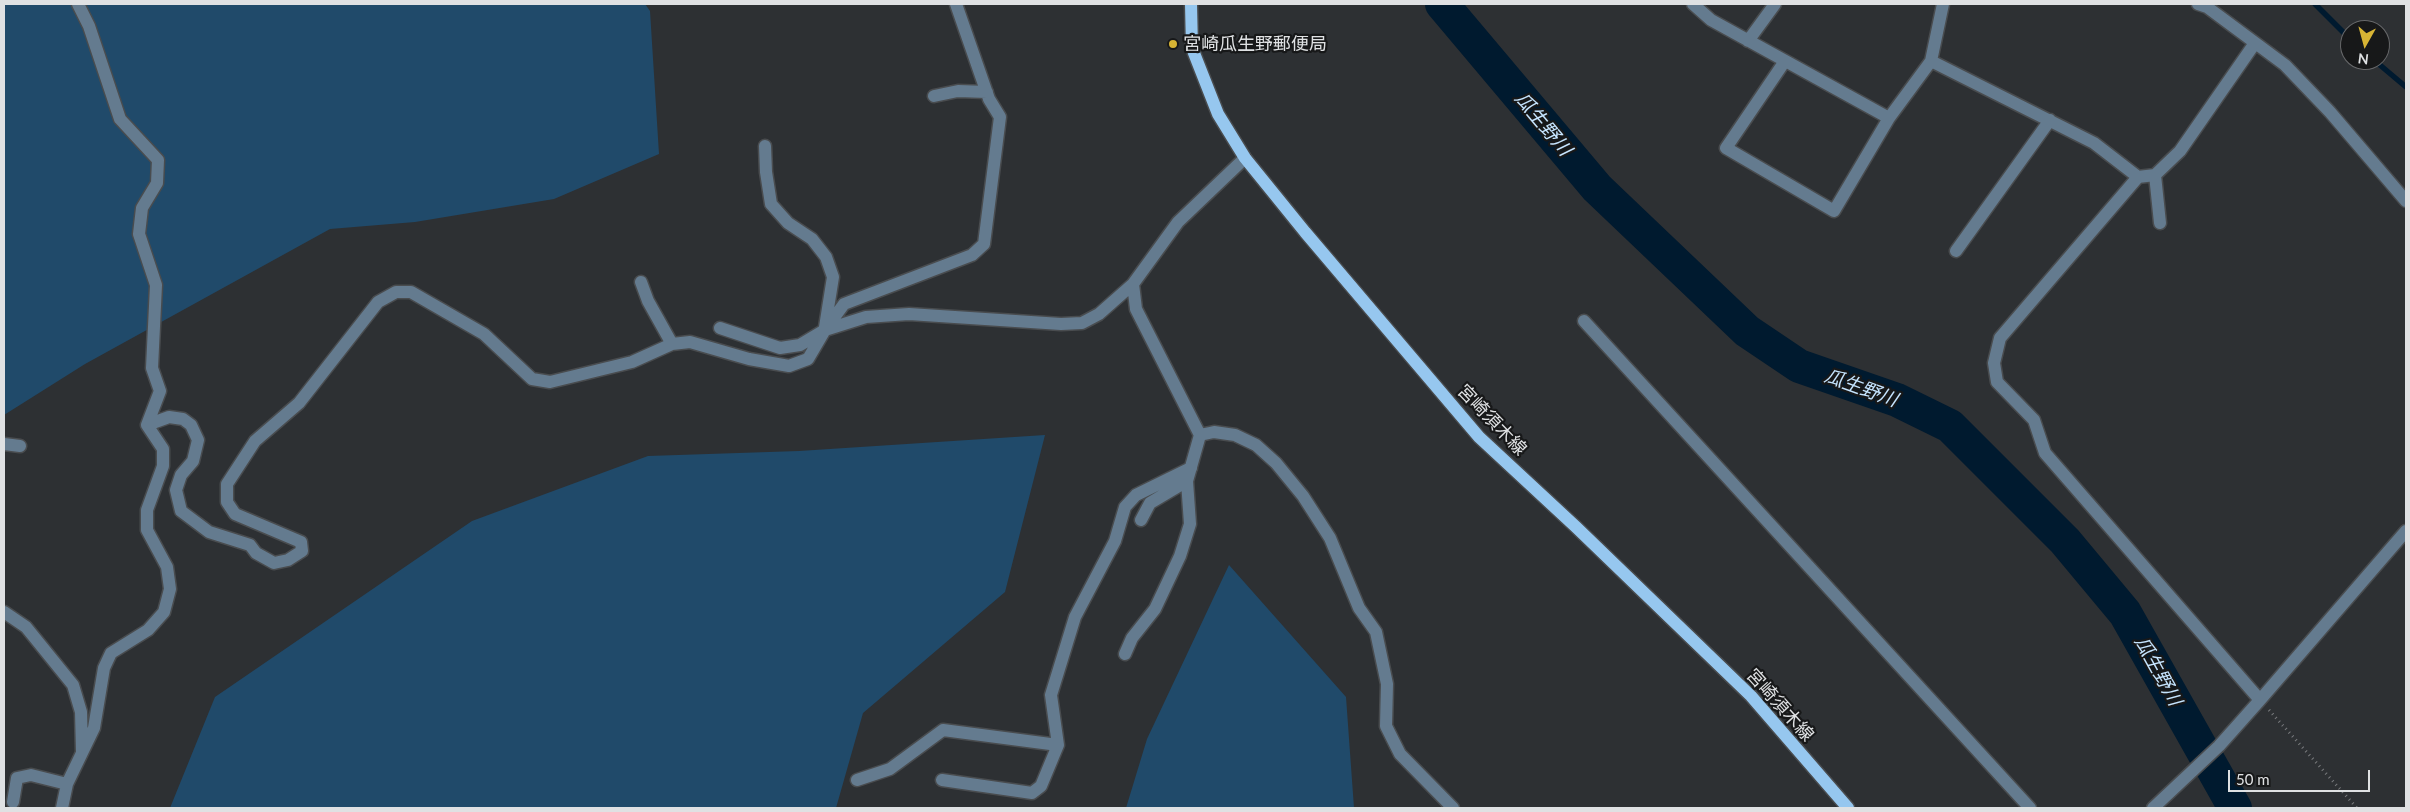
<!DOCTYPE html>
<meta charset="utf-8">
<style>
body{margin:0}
#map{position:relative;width:2410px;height:812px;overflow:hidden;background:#2d3033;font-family:Lato,sans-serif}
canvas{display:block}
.frame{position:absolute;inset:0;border:5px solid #dfe1e3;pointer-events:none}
.north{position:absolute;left:2340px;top:20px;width:50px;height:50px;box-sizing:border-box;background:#171819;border:1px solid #67686a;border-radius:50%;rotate:187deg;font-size:14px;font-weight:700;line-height:20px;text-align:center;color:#dfe1e3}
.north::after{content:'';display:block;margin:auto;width:18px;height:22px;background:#d7b434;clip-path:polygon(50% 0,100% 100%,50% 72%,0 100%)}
.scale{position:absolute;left:2228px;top:770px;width:142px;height:22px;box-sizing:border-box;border:2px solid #dfe1e3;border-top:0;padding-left:6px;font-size:15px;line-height:18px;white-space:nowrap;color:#dfe1e3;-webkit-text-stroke:4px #171819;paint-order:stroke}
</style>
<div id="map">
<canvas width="2410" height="812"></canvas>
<div class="frame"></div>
<div class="north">N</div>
<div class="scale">50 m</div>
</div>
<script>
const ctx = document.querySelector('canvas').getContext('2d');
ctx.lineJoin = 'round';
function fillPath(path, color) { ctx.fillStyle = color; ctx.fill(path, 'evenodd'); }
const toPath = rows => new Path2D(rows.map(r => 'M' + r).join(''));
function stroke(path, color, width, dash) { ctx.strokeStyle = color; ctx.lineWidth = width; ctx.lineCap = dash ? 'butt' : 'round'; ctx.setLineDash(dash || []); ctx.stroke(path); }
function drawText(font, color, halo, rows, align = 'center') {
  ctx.font = font + ' Lato,"Noto Sans JP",sans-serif'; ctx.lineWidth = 4.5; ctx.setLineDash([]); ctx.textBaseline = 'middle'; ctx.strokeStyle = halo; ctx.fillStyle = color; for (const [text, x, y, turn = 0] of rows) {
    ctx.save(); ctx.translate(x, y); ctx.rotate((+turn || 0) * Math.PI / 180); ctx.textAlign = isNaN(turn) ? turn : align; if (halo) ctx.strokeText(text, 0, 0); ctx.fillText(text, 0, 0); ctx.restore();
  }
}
const green = toPath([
 [4,4,645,4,650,11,659,154,554,199,415,222,330,229,85,364,4,415],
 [1045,435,1005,592,863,713,836,808,170,808,215,697,472,521,648,456,799,451],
 [1229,565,1346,697,1354,808,1126,808,1147,739]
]);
const stream = toPath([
 [2315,4,2350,39],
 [2374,60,2406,87]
]);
const river = toPath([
 [1442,4,1597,188,1747,331,1799,366,1897,400,1950,426,2065,541,2125,613,2235,808]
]);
const path = toPath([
 [2269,710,2357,808]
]);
const minor = toPath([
 [78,4,89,26,120,119,158,160,157,183,142,208,139,234,156,285,152,368,160,391,147,425],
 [1693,4,1711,20,1889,118],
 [1943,4,1931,61,2094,143,2138,177],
 [2198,4,2207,7,2285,65,2330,112,2406,201],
 [1748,41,1775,4],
 [2255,43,2180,151,2155,175,2138,177,2000,338,1994,363,1997,382,2034,420,2045,453,2260,700],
 [1785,61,1726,148,1834,211,1889,118,1931,61],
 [934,96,958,91,987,92],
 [765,146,766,172,771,204,788,223,812,239,826,257,833,277,825,327],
 [2155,175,2160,223],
 [1956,251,2050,120],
 [641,282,648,301,672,344],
 [1133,284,1136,309,1200,435,1214,432,1235,435,1256,445,1276,463,1303,496,1330,538,1359,608,1376,632,1387,684,1386,726,1400,754,1453,808],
 [1584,321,2030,808],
 [720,328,780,348,800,345,825,330,866,317,909,314,1061,324,1082,323,1099,314,1133,284,1178,222,1245,158],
 [147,425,169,417,183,419,191,425,198,440,193,461,181,475,176,490,181,511,209,532,250,545,256,553,274,563,288,560,302,551,301,542,235,514,227,502,227,484,255,441,299,403,378,302,396,292,411,292,484,334,532,379,550,382,632,362,672,344,690,342,749,359,789,366,808,359,825,330,844,304,972,255,984,244,1000,117,989,99,956,4],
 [4,444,20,446],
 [1141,520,1150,503,1187,481],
 [4,612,26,627,73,685,81,712,82,751],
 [1125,654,1132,638,1155,609,1180,556,1190,524,1187,481,1200,435],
 [857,780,890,769,943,730,1058,745],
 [942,780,1032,793,1041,786,1058,745,1051,695,1075,617,1115,541,1125,507,1136,495,1191,468],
 [13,802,17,778,31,775,67,784],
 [62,808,67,784,94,728,104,668,111,653,148,630,164,612,170,589,167,567,147,530,147,510,163,466,163,449,147,425],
 [2153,808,2219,746,2260,700,2406,531]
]);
const major = toPath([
 [1191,4,1192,48,1218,114,1245,158,1305,232,1479,437,1576,527,1751,696,1848,808]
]);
const markers = [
 [1173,44,5,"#d7b434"]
];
const poiNames = [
 ["宮崎瓜生野郵便局",1183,44]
];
const streetNames = [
 ["宮崎須木線",1492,420,46],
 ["宮崎須木線",1780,705,48]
];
const waterNames = [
 ["瓜生野川",1543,124,50],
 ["瓜生野川",1861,388,20],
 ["瓜生野川",2158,671,61]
];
fillPath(green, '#204a6a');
stroke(stream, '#001a2f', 5.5);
stroke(river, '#001a2f', 34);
stroke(minor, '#494c4f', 15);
stroke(major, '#494c4f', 15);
stroke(path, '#797b7e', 3, [1, 4]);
stroke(minor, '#647b8f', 12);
stroke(major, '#96c7ef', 12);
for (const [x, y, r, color] of markers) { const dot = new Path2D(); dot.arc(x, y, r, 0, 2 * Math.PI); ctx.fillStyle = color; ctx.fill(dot); stroke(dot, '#171819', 2); }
drawText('18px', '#dfe1e3', '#171819', poiNames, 'left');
drawText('18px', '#dfe1e3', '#171819', streetNames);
drawText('italic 19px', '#c6e5ff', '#171819', waterNames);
</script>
